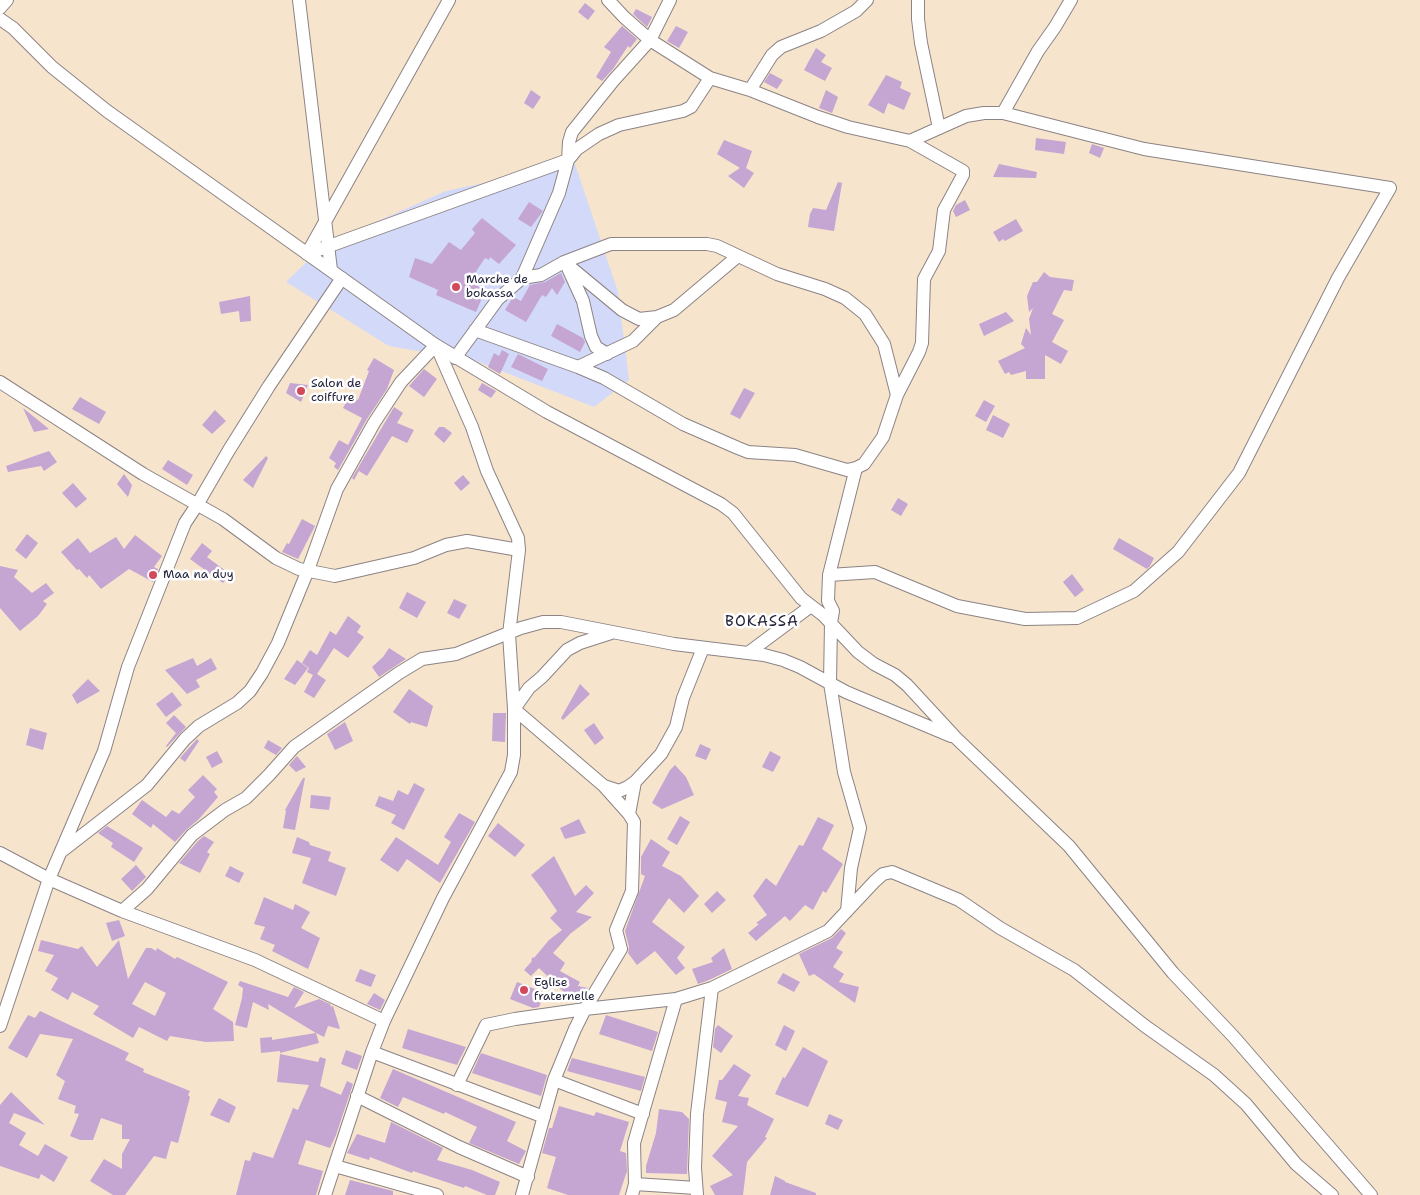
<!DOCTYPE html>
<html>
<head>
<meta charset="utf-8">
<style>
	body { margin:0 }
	canvas { display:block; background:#f6e4cd }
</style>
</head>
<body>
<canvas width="1420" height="1195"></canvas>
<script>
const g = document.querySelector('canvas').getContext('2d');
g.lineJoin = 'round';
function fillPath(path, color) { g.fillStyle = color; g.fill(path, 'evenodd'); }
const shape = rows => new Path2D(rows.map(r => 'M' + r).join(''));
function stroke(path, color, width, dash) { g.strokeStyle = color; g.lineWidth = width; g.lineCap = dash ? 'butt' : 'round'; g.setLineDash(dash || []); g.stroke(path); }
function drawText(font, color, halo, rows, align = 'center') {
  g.font = font + ' "Shantell Sans",sans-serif'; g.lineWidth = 5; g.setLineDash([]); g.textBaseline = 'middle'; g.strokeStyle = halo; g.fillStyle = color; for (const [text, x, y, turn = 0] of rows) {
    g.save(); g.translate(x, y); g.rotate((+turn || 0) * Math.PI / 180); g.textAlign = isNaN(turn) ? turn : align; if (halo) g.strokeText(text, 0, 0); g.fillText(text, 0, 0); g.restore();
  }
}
const built = shape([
	[575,164,618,292,629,380,594,407,476,361,389,346,286,282,324,245,446,191]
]);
const building = shape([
	[585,3,595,11,588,20,578,12],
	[636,9,652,17,647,27,633,14],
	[622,26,637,39,630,48,628,46,613,69,602,81,596,77,611,52,604,47],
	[676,26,688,32,679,48,667,41],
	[816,48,826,55,821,62,832,68,825,81,804,70],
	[770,73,783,80,777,89,764,82],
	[886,75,902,82,900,88,911,93,904,110,888,103,884,114,868,105],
	[531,90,541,97,533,109,524,103],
	[826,90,838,97,832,113,819,108],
	[1036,138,1066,142,1064,154,1035,150],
	[724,140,752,151,746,168,754,173,744,188,728,176,740,168,717,154],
	[1092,144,1104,148,1100,158,1089,153],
	[999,164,1037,172,1036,178,993,177],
	[838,182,842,183,834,231,808,227,810,214,813,208,826,210],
	[965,200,970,210,956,217,953,211,956,205],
	[529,202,543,211,531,227,518,219],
	[482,218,516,245,499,264,490,257,489,260,485,258,477,270,472,282,485,291,476,312,436,295,438,290,409,277,415,258,432,264,449,242,461,250,475,233,472,229],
	[1016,219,1023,231,1005,241,1003,239,999,242,993,232],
	[1044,272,1050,277,1074,280,1072,291,1064,290,1052,314,1064,320,1052,342,1068,351,1061,364,1045,355,1045,379,1026,379,1026,371,1011,375,1009,372,1005,374,998,361,1025,348,1021,344,1026,328,1031,335,1029,319,1033,308,1029,312,1027,296,1033,282,1037,282],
	[561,273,565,282,557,295,552,288,546,297,542,295,526,322,505,310,513,297,521,301,530,285,545,282],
	[250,296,251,321,240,322,239,311,221,314,219,302],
	[1006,312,1014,321,984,336,979,324],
	[557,324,583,338,585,342,580,352,551,336],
	[502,350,509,354,500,374,488,367,494,353,499,356],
	[518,354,548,369,542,381,511,367],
	[374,358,394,370,387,389,367,419,338,470,334,467,336,463,329,458,339,440,348,445,362,418,343,408,350,395,358,400,369,371,367,370],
	[424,369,437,379,424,397,409,386],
	[290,383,308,385,301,402,286,393],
	[482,383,496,391,491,398,478,390],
	[744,388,755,393,740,419,730,414],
	[80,397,106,412,99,424,72,409],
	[984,400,995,406,986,422,975,416],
	[394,407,403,413,397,423,414,430,407,443,392,436,367,476,359,471,354,480,352,478],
	[23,408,49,429,34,432],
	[215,410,226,421,212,434,202,425],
	[993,415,1010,424,1003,438,986,430],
	[439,427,444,427,452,433,444,443,434,434],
	[49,451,57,462,44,471,41,466,8,472,6,466],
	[266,456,268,458,253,488,243,480],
	[168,460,193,475,187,485,162,469],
	[124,474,132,485,128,497,117,484],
	[463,475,470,483,461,491,454,483],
	[73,483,87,499,76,508,62,493],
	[898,498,908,504,901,516,891,510],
	[302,519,315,526,298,559,282,552,287,543,289,544],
	[27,534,38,543,26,559,15,550],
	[135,535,162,556,154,567,158,569,153,582,129,569,101,589,89,575,87,578,79,569,77,570,61,552,78,538,90,553,116,537,124,549],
	[1119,538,1154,558,1150,566,1147,569,1113,549],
	[202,543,212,551,207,557,230,574,223,583,190,559],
	[0,566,18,570,14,577,32,593,46,583,54,593,43,601,47,604,38,616,20,631,0,608],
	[1072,574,1084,590,1075,597,1063,582],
	[407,592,426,602,417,618,399,608],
	[454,599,467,605,459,619,447,613],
	[348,616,361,626,357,632,364,637,348,658,334,648,317,674,326,680,314,698,304,692,313,675,307,672,309,668,302,663,310,650,317,655,330,631,336,635],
	[389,648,406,659,379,677,372,667,383,657],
	[193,658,197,666,211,658,217,669,196,680,200,687,187,694,165,670],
	[297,660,308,668,295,685,284,679],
	[88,679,100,691,77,704,72,695],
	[580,684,590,694,563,720,561,718],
	[409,689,433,706,427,727,411,722,410,724,393,712],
	[172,692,182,705,166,717,156,704],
	[493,713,506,713,505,742,492,741],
	[174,715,186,727,167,747,166,746,176,733,166,723],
	[345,722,353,741,335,750,327,734],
	[594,723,604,738,595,745,584,730],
	[30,728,47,733,43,750,26,745],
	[197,739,199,741,185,762,180,758],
	[268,740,282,748,276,755,264,748],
	[700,744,711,749,706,760,695,756],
	[217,751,223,762,212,768,206,757],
	[770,751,781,757,773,772,762,767],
	[297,756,306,767,296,772,289,765],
	[675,765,686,777,694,795,662,809,652,803,670,770],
	[203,775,217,789,214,792,218,797,199,819,186,830,175,842,153,824,151,828,132,814,142,800,166,817,172,810,179,814,195,797,188,790],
	[303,778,305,778,295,830,283,828,286,811,285,810],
	[414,783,425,789,404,830,391,823,396,815,375,806,379,796,393,801,398,790,408,795],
	[311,795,331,797,329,810,310,808],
	[459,813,475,822,440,883,407,859,398,872,380,860,396,837,438,865,451,842,444,837],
	[680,816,690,822,677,845,667,839],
	[818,817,834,825,822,849,843,864,826,893,823,891,813,910,805,905,790,921,785,916,756,941,748,933,759,924,756,923,767,915,753,896,766,878,776,886,799,845,803,846],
	[579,819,586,833,565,839,560,828],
	[498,823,525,845,515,857,488,836],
	[107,826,143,848,134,862,111,847,113,843,98,833],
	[204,836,214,842,207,852,210,854,200,873,179,863,198,841],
	[297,837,309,842,310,845,331,852,328,861,346,868,336,896,302,883,311,858,292,853],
	[651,839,670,852,662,866,681,876,699,896,684,913,669,898,652,922,685,947,677,958,685,968,676,975,655,951,637,965,628,953,629,947,625,931,645,876,641,874,641,857],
	[554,856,575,896,586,885,594,893,576,912,592,917,570,934,553,953,565,963,560,971,580,982,578,986,588,988,579,1001,571,999,539,968,531,976,524,970,532,961,531,960,533,957,534,958,549,940,562,930,550,918,557,911,542,889,531,875],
	[136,865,146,877,132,891,121,879],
	[230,866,244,873,239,883,225,876],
	[717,891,726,900,712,913,704,904],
	[264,897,293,910,295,904,310,912,301,928,320,938,308,969,272,951,275,945,260,939,265,927,254,924],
	[119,920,125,936,112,941,106,923],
	[841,929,846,933,836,948,843,952,833,967,844,974,839,982,859,987,855,1003,814,974,809,976,799,954,832,938],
	[41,940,78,949,82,946,97,967,119,940,128,979,146,948,151,948,156,951,157,948,175,959,177,957,228,982,213,1009,233,1022,234,1041,206,1042,170,1036,167,1041,139,1027,133,1038,93,1014,99,1006,72,992,68,1000,51,990,58,978,45,971,54,955,38,951],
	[145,982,166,993,155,1016,132,1004],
	[724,948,732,969,709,980,698,984,692,969,713,962,711,958],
	[360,969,376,975,371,987,355,981],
	[783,973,800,982,794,992,777,983],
	[240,981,288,997,294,987,304,992,294,1008,319,999,330,1004,331,1007,333,1006,340,1029,328,1026,324,1037,316,1033,319,1043,280,1053,280,1051,261,1053,260,1038,272,1037,272,1040,316,1033,268,1004,269,1010,253,1002,247,1028,235,1025,242,998,243,988,238,985],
	[517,982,545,993,539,1007,533,1008,510,999],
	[374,993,385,1000,380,1010,367,1004],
	[40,1011,129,1053,125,1060,144,1069,143,1072,190,1091,188,1095,190,1097,178,1143,171,1141,166,1159,154,1156,125,1195,113,1195,90,1181,104,1159,122,1169,122,1154,130,1139,122,1139,122,1125,101,1118,93,1140,80,1140,70,1136,79,1114,74,1113,76,1106,58,1099,65,1081,56,1075,73,1039,40,1034,27,1058,8,1048,28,1015,35,1018],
	[606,1015,658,1032,652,1051,599,1034],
	[718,1025,733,1036,721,1053,713,1047,715,1029],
	[784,1025,795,1031,786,1051,775,1045],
	[408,1029,466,1047,457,1065,402,1048],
	[803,1047,828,1061,808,1107,775,1094,783,1077,785,1078],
	[346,1050,362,1056,357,1070,341,1064],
	[481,1053,547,1075,541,1096,472,1073],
	[280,1054,318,1062,320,1057,326,1059,320,1086,341,1095,347,1081,353,1084,336,1135,330,1148,306,1140,298,1164,323,1171,316,1195,236,1195,245,1160,250,1161,253,1152,273,1158,293,1108,298,1110,309,1085,277,1082],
	[572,1058,645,1077,641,1091,567,1071],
	[734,1064,751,1075,738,1096,749,1098,747,1105,774,1119,765,1137,767,1138,747,1162,743,1195,715,1195,710,1186,733,1175,712,1156,738,1126,722,1122,727,1102,715,1099,719,1080,722,1080],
	[393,1069,516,1122,507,1141,526,1151,519,1164,469,1143,477,1127,445,1112,444,1114,403,1097,398,1107,380,1098],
	[11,1092,45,1125,14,1113,9,1123,26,1133,19,1145,38,1156,45,1144,68,1157,54,1182,41,1174,39,1179,0,1166,0,1105],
	[219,1098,236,1107,229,1123,210,1115],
	[559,1106,594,1116,596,1112,629,1122,620,1151,626,1153,627,1171,619,1195,568,1195,547,1188,556,1157,542,1153,549,1128,552,1128],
	[659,1109,682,1112,689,1119,687,1174,646,1173,646,1166,656,1133],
	[829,1114,843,1120,838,1130,825,1124],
	[391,1122,443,1148,437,1160,472,1170,500,1182,495,1195,487,1195,465,1186,464,1188,413,1171,412,1173,370,1157,369,1160,347,1153,357,1134,385,1143],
	[775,1176,785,1181,785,1182,816,1193,816,1195,770,1195],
	[350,1180,393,1191,393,1195,345,1195]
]);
const minor = shape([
	[299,0,331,270],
	[918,0,918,19,921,43,939,128],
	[0,8,7,0],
	[0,19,13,28,52,67,107,111,434,344,547,412,721,504,733,513,801,598,823,615,858,652,874,664,895,675,907,685,956,738,1069,846,1173,973,1233,1036,1371,1195],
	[750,90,772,55,781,47,821,31,856,11,867,0],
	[1003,113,1038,51,1055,27,1071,0],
	[307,254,568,160,577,149,599,134,619,125,683,111,691,107,710,78],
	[307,254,449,0],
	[564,262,622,310,639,319,657,317,674,310,738,256],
	[568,268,583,301,591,336,596,347,607,354],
	[522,278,559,193,568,160,569,142,572,132,613,81,650,40,670,0],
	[475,330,578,367,604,378,683,424,738,448,748,452,795,455,847,470,856,468,864,464,883,437,897,395,919,352,922,343,924,279,939,251,944,210,963,175,963,171,910,141,848,127,818,117,750,90,710,78,650,40,624,17,608,0],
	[455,358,498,299,522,278,541,275,564,262,611,244,707,244,717,246,777,274,825,289,845,298,865,314,884,344,897,395],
	[578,367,633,341,657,317],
	[0,382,143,474,223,519,276,558,299,569,335,576,414,558,446,545,467,541,519,550],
	[829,575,875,572,957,606,1025,619,1077,618,1134,591,1178,552,1239,473,1338,278,1390,188,1144,149,1003,113,984,113,966,116,910,141],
	[748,653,811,606],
	[604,786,619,791,628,787,635,782,661,754,676,727,683,698,703,648],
	[629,814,635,782],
	[62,851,147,785,185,739,199,726,237,703,250,691,262,673,278,643,308,570,337,489,374,423,401,382,436,345,472,427,487,471,518,538,519,550,509,634,514,709,514,755,511,772,443,898,384,1021,372,1052,325,1195],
	[0,853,49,879,122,911,255,960,384,1021],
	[122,911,147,889,192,835,225,810,246,798,269,775,294,747,399,673,422,659,456,654,521,628,543,622,561,622,674,644,764,655,783,660,800,667,846,692,951,736],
	[847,911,851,868,860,828,844,772,830,683,831,623,833,611,828,601,829,575,856,468],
	[0,1026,49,879,104,751,128,667,185,523,197,505,229,450,269,386,342,278],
	[372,1052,544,1117],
	[554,1080,643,1114],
	[457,1085,486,1025,515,1019,585,1009,621,949,616,930,632,891,634,822,629,814,604,786,514,709,529,688,542,677,567,650,580,643,611,633],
	[357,1096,459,1147,528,1177],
	[335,1166,437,1195],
	[635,1184,696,1188],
	[522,1195,554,1080,575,1029,585,1009,676,999,712,988,828,931,875,881,883,874,892,872,959,900,1000,928,1074,970,1145,1026,1214,1075,1246,1104,1296,1164,1332,1195],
	[632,1195,635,1184,634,1143,676,999],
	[697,1195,695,1168,697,1114,712,988]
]);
const markers = [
	[456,287,5,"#d1495b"],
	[301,391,5,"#d1495b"],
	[153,575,5,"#d1495b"],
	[524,990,5,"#d1495b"]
];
const poiNames = [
	["Marche de",466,280],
	["bokassa",466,294],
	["Salon de",311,384],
	["coiffure",311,398],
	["Maa na duy",163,575],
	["Eglise",534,983],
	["fraternelle",534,997]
];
const quarterNames = [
	["BOKASSA",762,622]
];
fillPath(built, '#d3d9f9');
fillPath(building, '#c5a5d2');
stroke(minor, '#8c8384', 14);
stroke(minor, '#fff', 12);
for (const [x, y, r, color] of markers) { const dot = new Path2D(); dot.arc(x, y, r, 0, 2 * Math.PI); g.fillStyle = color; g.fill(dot); stroke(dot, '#fff', 2); }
drawText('12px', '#22223b', '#fff', poiNames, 'left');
g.letterSpacing = '1px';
drawText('15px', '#22223b', '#fff', quarterNames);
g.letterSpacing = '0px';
</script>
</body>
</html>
